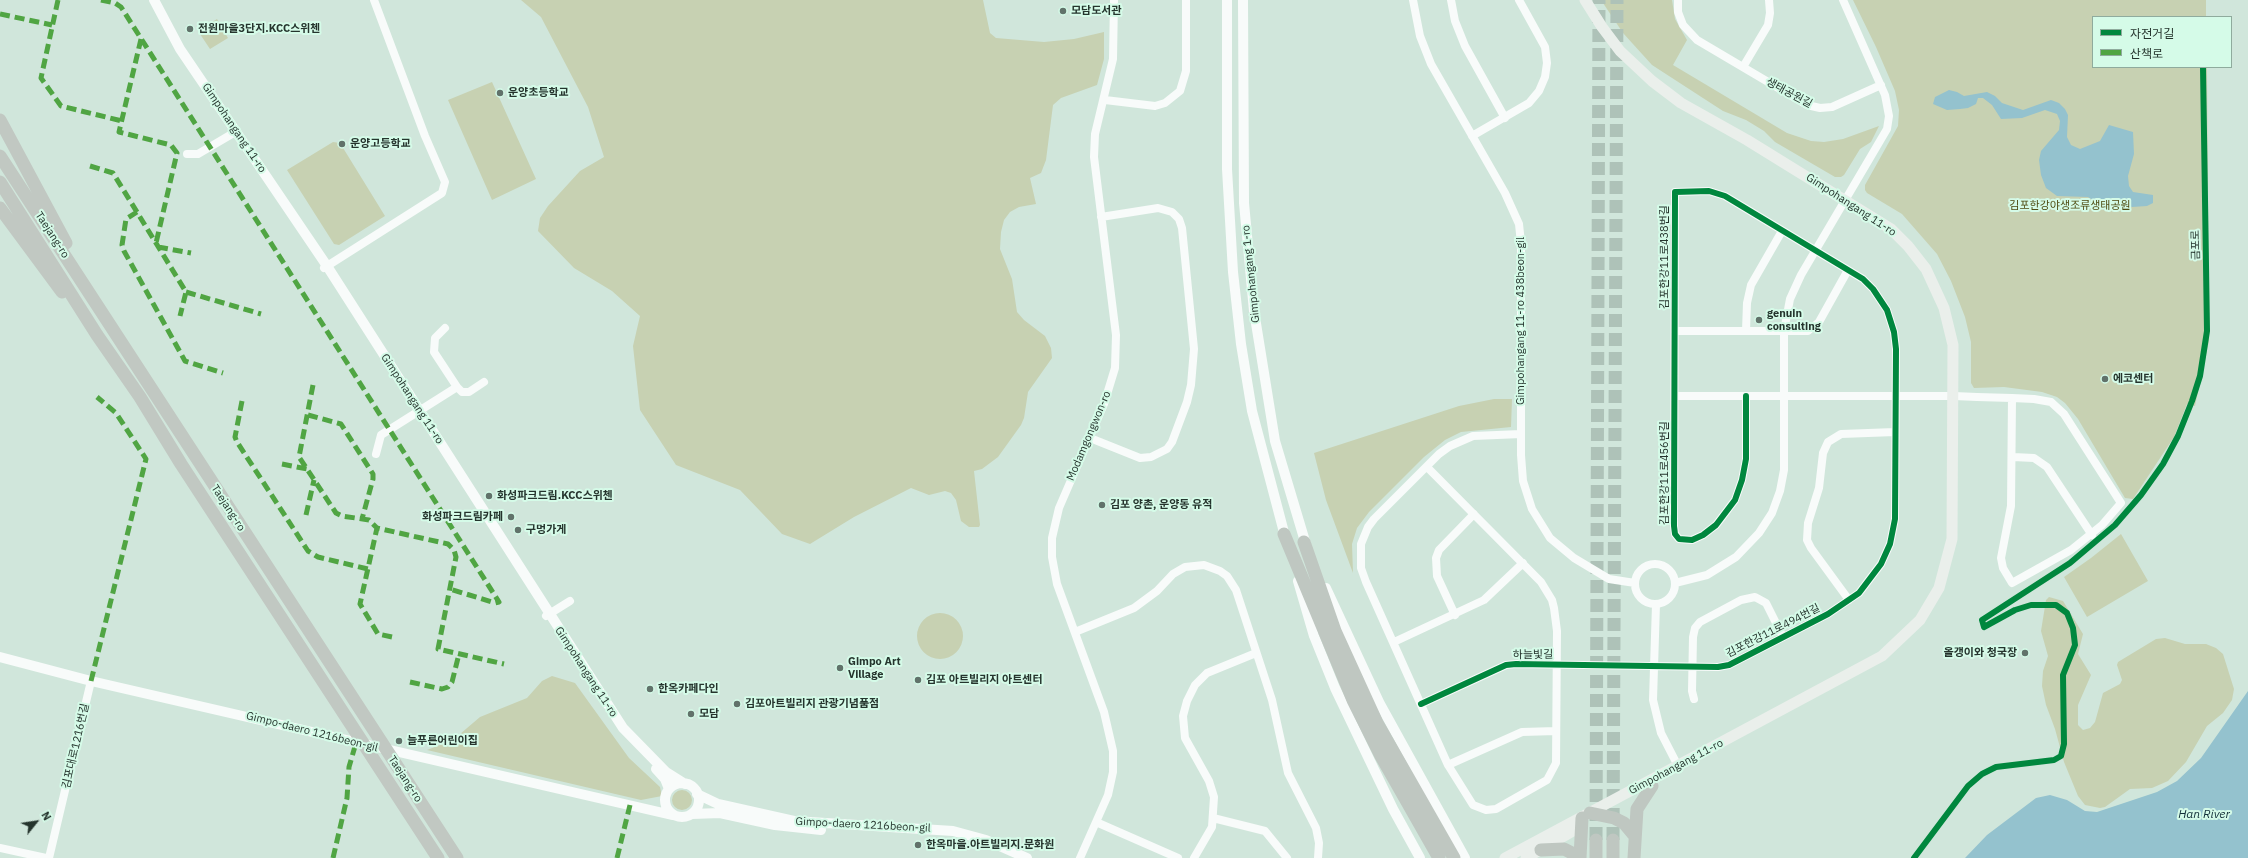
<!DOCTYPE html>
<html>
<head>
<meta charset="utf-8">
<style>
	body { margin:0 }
	#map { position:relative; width:2248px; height:858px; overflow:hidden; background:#d0e6db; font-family:"IBM Plex Sans","Noto Sans KR",sans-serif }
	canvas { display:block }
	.legend { position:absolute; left:2092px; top:16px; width:140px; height:52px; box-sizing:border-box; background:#d5fbe8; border:1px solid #8fab9d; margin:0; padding:5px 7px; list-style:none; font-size:12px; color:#25342d }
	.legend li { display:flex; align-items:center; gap:8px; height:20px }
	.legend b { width:20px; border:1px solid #8fab9d }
	.north { position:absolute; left:16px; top:802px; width:40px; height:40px; -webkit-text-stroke:3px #d5fbe8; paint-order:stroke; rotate:60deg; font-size:11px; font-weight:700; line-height:16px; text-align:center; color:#25342d }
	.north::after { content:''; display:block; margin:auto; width:14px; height:18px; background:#25342d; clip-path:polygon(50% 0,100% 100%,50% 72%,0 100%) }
</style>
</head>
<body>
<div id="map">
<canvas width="2248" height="858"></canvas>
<ul class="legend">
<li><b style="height:5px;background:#00873e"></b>자전거길</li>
<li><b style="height:5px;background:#50a543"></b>산책로</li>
</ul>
<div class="north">N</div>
</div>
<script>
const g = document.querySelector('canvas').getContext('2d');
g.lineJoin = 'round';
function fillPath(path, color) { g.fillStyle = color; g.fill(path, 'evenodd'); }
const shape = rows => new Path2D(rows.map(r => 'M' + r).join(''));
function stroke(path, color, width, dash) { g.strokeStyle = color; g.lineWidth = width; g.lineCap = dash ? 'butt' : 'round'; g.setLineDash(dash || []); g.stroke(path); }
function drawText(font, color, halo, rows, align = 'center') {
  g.font = font + ' "IBM Plex Sans","Noto Sans KR",sans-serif'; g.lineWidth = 4; g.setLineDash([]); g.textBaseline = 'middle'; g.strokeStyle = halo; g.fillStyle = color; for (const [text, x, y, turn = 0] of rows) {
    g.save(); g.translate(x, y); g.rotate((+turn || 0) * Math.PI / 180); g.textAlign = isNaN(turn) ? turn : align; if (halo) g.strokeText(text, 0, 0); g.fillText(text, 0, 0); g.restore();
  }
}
const green = shape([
	[521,0,983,0,990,33,996,38,1044,42,1074,39,1104,32,1104,59,1097,85,1061,98,1053,105,1046,160,1041,173,1030,178,1036,204,1019,207,1010,212,1004,220,1001,232,1000,249,1012,279,1017,312,1024,320,1045,336,1051,348,1052,358,1028,392,1024,418,1021,425,998,457,982,469,974,471,980,525,979,527,969,527,961,521,956,500,951,493,945,491,929,495,911,488,854,517,810,544,782,534,740,490,676,465,640,410,633,346,640,316,612,291,574,268,538,231,540,218,548,206,580,171,604,157,588,107,541,17],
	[1601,0,1672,0,1675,19,1687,40,1673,65,1787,133,1811,141,1824,142,1843,139,1879,126,1871,142,1860,149,1844,175,1841,177,1835,177,1775,142,1764,131,1746,120,1723,111,1652,65,1623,33],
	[1853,0,2206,0,2206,17,2093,17,2093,67,2207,67,2209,341,2195,406,2187,404,2174,437,2133,499,2125,498,2078,419,2065,403,2057,397,2042,392,2004,387,1974,388,1971,383,1971,342,1965,317,1951,281,1937,254,1902,214,1867,193,1865,190,1865,185,1898,126,1899,110,1895,91,1876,47],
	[217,19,228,38,210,49,198,31],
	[492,82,536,179,492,200,448,100],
	[333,142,340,143,385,216,339,245,334,244,287,170],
	[1494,399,1512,399,1511,427,1461,432,1445,440,1424,457,1369,512,1357,528,1352,544,1353,573,1326,500,1314,453,1459,406],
	[2121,534,2148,581,2087,617,2064,577,2091,558],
	[2049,597,2063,601,2083,634,2078,654,2091,675,2078,705,2078,725,2083,730,2090,728,2095,722,2103,693,2120,684,2122,680,2117,665,2118,662,2156,639,2165,638,2185,644,2206,644,2216,648,2223,654,2234,689,2232,700,2223,713,2207,726,2186,762,2168,781,2152,788,2130,789,2105,807,2100,808,2085,805,2078,796,2064,762,2055,729,2046,705,2042,686,2043,671,2048,656,2041,631,2046,600],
	'917 636a23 23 0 1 1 46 0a23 23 0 1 1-46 0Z',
	[552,676,575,683,629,758,660,787,662,796,641,800,427,750,453,740,480,717,527,698,542,681],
	'672 800a10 10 0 1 1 20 0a10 10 0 1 1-20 0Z'
]);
const water = shape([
	[1949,90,1957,92,1964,96,1987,92,1995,96,2002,103,2023,110,2051,100,2059,103,2065,109,2068,115,2067,137,2071,145,2080,149,2100,141,2109,125,2133,132,2134,154,2128,176,2129,186,2133,192,2153,195,2153,203,2147,206,2132,207,2119,201,2112,203,2106,210,2097,207,2094,201,2088,197,2057,196,2046,188,2041,175,2039,160,2041,151,2059,130,2060,121,2057,114,2045,110,2022,118,2001,119,1992,105,1983,98,1978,98,1976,104,1968,108,1960,109,1947,110,1933,104,1935,97],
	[2248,691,2248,858,1965,858,1987,835,2036,798,2050,795,2067,800,2085,811,2097,812,2157,792,2177,781,2201,758]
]);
const trunkTunnel = shape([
	[1596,840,1599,0],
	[1613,840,1617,0]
]);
const minor = shape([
	[1413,0,1420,36,1431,64,1505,193,1519,224,1521,243,1521,455,1523,481,1532,509,1550,538,1574,558,1609,579,1635,583],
	[1451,0,1455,21,1465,46,1505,118],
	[1678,0,1678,12,1683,25,1697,40,1807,105,1820,108,1832,107,1881,85],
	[1743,67,1768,25,1770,13,1769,0],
	[1105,100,1155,106,1165,103,1180,91,1186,71,1186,0],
	[1472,136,1529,103,1539,91,1545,77,1547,63,1545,47,1519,0],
	[187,154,198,154,237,131],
	[324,268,442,193,445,182,425,136,374,0],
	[445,328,435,338,434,352,457,387,462,392,469,392,484,382],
	[1675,331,1808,331,1819,322,1848,270],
	[1746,331,1747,303,1751,285,1782,231],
	[1675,396,1954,396,1977,397,2012,398,2034,399,2051,402,2064,414,2121,503,2102,525,2071,550,2012,583,2003,568,2001,558,2011,506,2012,398],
	[1090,438,1140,458,1151,457,1167,449,1172,442,1187,402,1191,385,1194,349,1182,228,1179,219,1172,212,1158,208,1101,217],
	[376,454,381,435,457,387],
	[2013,457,2034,458,2047,467,2092,535],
	[1427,467,1541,582,1552,600,1554,608,1557,631,1556,763,1547,780,1496,809,1486,810,1473,805,1448,765,1366,582,1361,568,1361,544,1368,527,1374,519,1439,454,1450,446,1473,436,1521,434],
	'1635 584a20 20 0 1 1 40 0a20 20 0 1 1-40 0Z',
	[1675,583,1707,575,1736,557,1759,533,1772,513,1780,491,1784,470,1784,331,1790,299,1801,275,1887,129,1889,116,1885,95,1843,0],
	[1849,600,1811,548,1807,540,1808,523,1819,488,1823,453,1828,442,1841,434,1895,432],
	[1656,604,1653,700,1661,733,1678,766],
	[1455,615,1437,576,1436,558,1439,550,1474,514],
	[546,616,570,601],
	[1075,632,1134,608,1157,591,1173,574,1185,567,1204,565,1220,571,1227,576,1236,590,1272,700,1288,773,1316,828,1319,843,1318,858],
	[1394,642,1484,600,1523,563],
	[1694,699,1692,691,1693,637,1695,628,1700,622,1741,600,1755,597,1766,603,1783,637],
	[1421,704,1506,665,1516,664,1718,667,1729,665,1828,614,1859,593,1881,564,1890,544,1895,519,1896,349,1894,332,1887,310,1873,289,1863,279,1725,196,1709,191,1675,192,1674,526,1675,534,1679,539,1692,540,1703,535,1716,525,1735,500,1742,480,1746,459,1746,396],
	[1448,765,1522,732,1556,731],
	[1213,818,1265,831,1287,858],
	[1096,822,1178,858],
	[0,848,46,858],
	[49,858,91,681],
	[1080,858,1108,795,1113,772,1113,751,1104,712,1057,584,1052,557,1052,538,1059,508,1104,404,1115,368,1116,335,1094,157,1095,134,1113,59,1114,0],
	[1194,858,1212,827,1214,797,1209,781,1185,738,1183,716,1187,701,1195,685,1207,673,1256,653]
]);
const tertiary = shape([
	[154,0,180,49,327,266,623,728,666,772,685,784],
	[1227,0,1227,169,1233,272,1241,344,1252,411,1286,540],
	[1243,0,1244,203,1254,311,1275,441,1307,548],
	[1298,581,1314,636,1335,688,1393,809,1420,858],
	[1326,588,1380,704,1465,858],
	[0,657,91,681,672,815],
	[656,769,665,779,669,789],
	'665 800a17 17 0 1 1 34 0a17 17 0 1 1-34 0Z',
	[697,794,718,804,794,821,953,831,986,840,1027,858],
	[692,814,720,813,775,825,821,830]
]);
const secondary = shape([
	[1505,858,1882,656,1920,620,1939,588,1952,539,1953,345,1944,308,1926,269,1908,246,1891,229,1747,140,1681,103,1652,81,1620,51,1602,27,1585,0],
	[1526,858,1578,828]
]);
const primary = shape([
	[0,120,66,243],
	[0,156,457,858],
	[0,182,97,335,140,397,181,464,438,858],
	[0,208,62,292]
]);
const trunk = shape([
	[1284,534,1353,700,1381,756,1439,858],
	[1304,542,1335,631,1361,688,1377,723,1454,858],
	[1590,813,1614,818,1624,823,1634,835],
	[1596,840,1596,858],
	[1613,840,1613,858],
	[1541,850,1564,849,1574,854,1577,858],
	[1580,858,1582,818],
	[1634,858,1637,809,1652,786]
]);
const quiet = shape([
	[58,0,41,78,61,106,122,121],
	[101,0,115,3,121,7,499,602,495,603,450,589],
	[0,14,52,25],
	[141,39,119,132,171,145,177,153,156,243],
	[90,166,113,173,186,292,180,316],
	[137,212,126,219,122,245,124,251,185,361,223,373],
	[158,247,191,253],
	[186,292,261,314],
	[313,385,299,457,336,513,342,516,369,520,377,528],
	[242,401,235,437,237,442,308,551,318,557,368,569],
	[308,415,341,424,373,474,373,479,362,519],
	[282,464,307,469],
	[306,515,314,480],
	[392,637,378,634,360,604,377,528,448,544,454,550,456,557,438,649,504,664],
	[91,681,146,459,116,413,97,397],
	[410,682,442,689,448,687,452,682,459,654],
	[333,858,347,798,349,767,356,743],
	[617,858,630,805]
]);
const cycleway = shape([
	[1421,704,1506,665,1516,664,1718,667,1729,665,1828,614,1859,593,1881,564,1890,544,1895,519,1896,349,1894,332,1887,310,1873,289,1863,279,1725,196,1709,191,1675,192,1674,526,1675,534,1679,539,1692,540,1703,535,1716,525,1735,500,1742,480,1746,459,1746,396],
	[1914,858,1968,786,1982,774,1996,767,2054,760,2061,756,2064,744,2063,675,2075,645,2073,628,2067,613,2056,605,2031,605,2015,610,1984,627,1982,620,2070,563,2115,525,2141,495,2163,464,2178,436,2192,401,2200,376,2207,331,2203,67]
]);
const markers = [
	[1063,11,4,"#61726a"],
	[190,29,4,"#61726a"],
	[500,93,4,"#61726a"],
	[342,144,4,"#61726a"],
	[1759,320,4,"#61726a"],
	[2105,379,4,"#61726a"],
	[489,496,4,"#61726a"],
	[1102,505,4,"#61726a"],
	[511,517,4,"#61726a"],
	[518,530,4,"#61726a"],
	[2025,653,4,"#61726a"],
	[840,668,4,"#61726a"],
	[918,680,4,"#61726a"],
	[650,689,4,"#61726a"],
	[737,704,4,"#61726a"],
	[691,714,4,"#61726a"],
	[399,741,4,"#61726a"],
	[918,845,4,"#61726a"]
];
const poiNames = [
	["모담도서관",1071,11],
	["전원마을3단지.KCC스위첸",198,29],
	["운양초등학교",508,93],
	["운양고등학교",350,144],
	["genuin",1767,314],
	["consulting",1767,327],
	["에코센터",2113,379],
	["화성파크드림.KCC스위첸",497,496],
	["김포 양촌, 운양동 유적",1110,505],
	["화성파크드림카페",503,517,"right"],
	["구멍가게",526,530],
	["올갱이와 청국장",2017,653,"right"],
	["Gimpo Art",848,662],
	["Village",848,675],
	["김포 아트빌리지 아트센터",926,680],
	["한옥카페다인",658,689],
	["김포아트빌리지 관광기념품점",745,704],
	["모담",699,714],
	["늘푸른어린이집",407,741],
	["한옥마을.아트빌리지.문화원",926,845]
];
const streetNames = [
	["생태공원길",1789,93,28],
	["Gimpohangang 11-ro",234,128,56],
	["Gimpohangang 11-ro",1851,205,33],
	["Taejang-ro",52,235,57],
	["금포로",2196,245,-91],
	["김포한강11로438번길",1665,257,-90],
	["Gimpohangang 1-ro",1251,274,-96],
	["Gimpohangang 11-ro 438beon-gil",1521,321,-90],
	["Gimpohangang 11-ro",412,399,57],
	["Modamgongwon-ro",1089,436,-67],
	["김포한강11로456번길",1665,473,-90],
	["Taejang-ro",228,508,57],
	["김포한강11로494번길",1773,631,-27],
	["하늘빛길",1533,655,-1],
	["Gimpohangang 11-ro",586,672,57],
	["Gimpo-daero 1216beon-gil",312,732,14],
	["김포대로1216번길",76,746,-77],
	["Gimpohangang 11-ro",1676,767,-28],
	["Taejang-ro",405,779,57],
	["Gimpo-daero 1216beon-gil",863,825,3]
];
const parkNames = [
	["김포한강야생조류생태공원",2070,206]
];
const waterNames = [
	["Han River",2204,815]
];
fillPath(green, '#c7d1b2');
fillPath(water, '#94c2ce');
stroke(trunkTunnel, '#aec2b8', 13, [13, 6]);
stroke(minor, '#f8fbfa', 8);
stroke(tertiary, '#f8fbfa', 10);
stroke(secondary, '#eaefeb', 11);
stroke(primary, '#c1c8c2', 13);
stroke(trunk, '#bfc7c1', 13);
stroke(quiet, '#50a543', 5, [10, 5]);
stroke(cycleway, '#00873e', 6);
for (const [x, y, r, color] of markers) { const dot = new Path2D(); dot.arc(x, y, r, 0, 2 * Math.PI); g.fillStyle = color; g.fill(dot); stroke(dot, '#d5fbe8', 1.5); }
drawText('bold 11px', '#25342d', '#d5fbe8', poiNames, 'left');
drawText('11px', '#25342d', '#d5fbe8', streetNames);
drawText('11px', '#4f4c12', '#d5fbe8', parkNames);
drawText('italic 12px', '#122f38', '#d5fbe8', waterNames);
</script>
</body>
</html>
